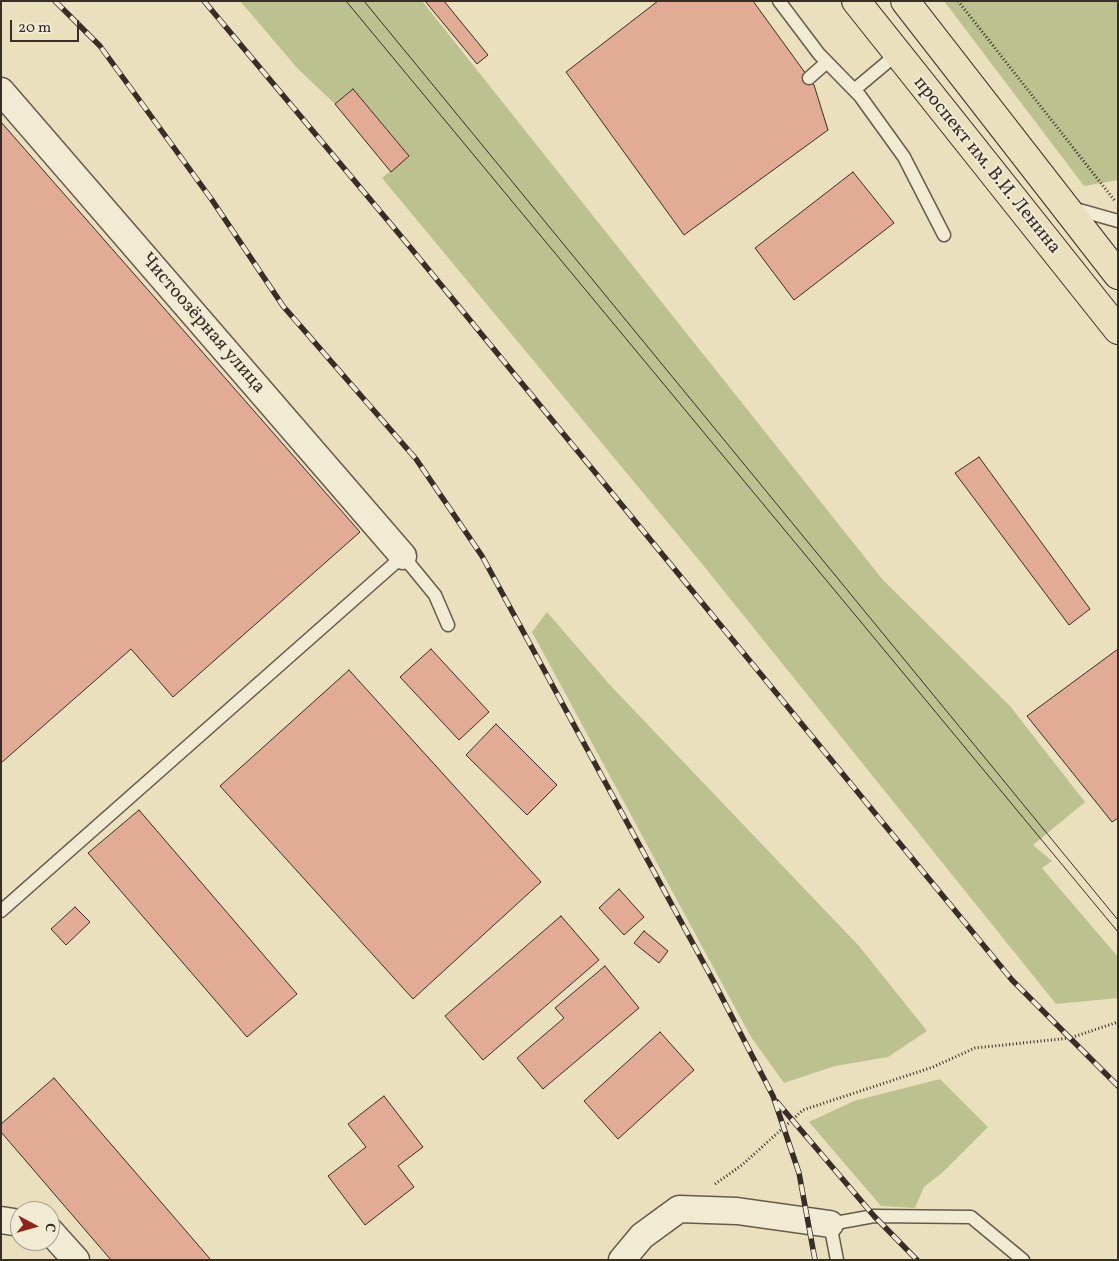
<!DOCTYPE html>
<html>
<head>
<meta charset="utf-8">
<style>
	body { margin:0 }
	#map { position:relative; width:1119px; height:1261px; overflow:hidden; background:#ebe0bd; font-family:Vollkorn,serif }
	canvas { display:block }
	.frame { position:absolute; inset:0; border:2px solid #392d28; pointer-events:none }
	.north { position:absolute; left:10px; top:1201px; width:50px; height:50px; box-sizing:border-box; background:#f2ebd4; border:1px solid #a89f8f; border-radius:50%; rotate:96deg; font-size:14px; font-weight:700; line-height:20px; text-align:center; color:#392d28 }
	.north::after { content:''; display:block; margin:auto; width:18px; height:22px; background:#8f2418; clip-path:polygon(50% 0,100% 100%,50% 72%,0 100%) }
	.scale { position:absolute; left:10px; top:20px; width:69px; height:22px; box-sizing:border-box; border:2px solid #392d28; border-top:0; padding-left:6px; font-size:15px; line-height:18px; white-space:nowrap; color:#392d28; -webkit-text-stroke:4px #f2ebd4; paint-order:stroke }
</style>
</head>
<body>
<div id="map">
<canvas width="1119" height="1261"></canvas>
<div class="frame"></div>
<div class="north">С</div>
<div class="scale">20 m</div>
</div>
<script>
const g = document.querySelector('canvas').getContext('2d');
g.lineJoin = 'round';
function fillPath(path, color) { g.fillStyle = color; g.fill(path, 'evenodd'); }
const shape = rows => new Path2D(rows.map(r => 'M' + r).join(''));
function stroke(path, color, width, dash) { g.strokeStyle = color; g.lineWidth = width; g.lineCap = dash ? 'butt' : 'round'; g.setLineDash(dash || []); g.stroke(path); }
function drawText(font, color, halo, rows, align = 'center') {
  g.font = font + ' Vollkorn,serif'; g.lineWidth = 4; g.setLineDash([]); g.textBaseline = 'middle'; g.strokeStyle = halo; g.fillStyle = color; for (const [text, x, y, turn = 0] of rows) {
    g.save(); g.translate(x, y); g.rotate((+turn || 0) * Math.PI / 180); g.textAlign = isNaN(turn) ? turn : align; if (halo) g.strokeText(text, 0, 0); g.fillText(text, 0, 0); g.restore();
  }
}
const green = shape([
	[240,1,422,1,883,580,1010,706,1085,802,1033,845,1052,861,1042,868,1118,957,1118,998,1056,1004,703,565,382,178,409,156,353,89,335,104,298,69],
	[944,1,1118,1,1118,180,1084,186],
	[547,612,610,685,859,946,927,1031,888,1057,835,1066,784,1083,751,1037,532,632],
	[940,1079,988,1127,943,1172,924,1187,915,1208,881,1206,809,1122,854,1101]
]);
const building = shape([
	[425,1,444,1,488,55,477,64,425,1],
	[658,1,753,1,814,85,828,130,684,235,566,72,658,1],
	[353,89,409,156,391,172,335,104,353,89],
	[1,122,360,532,173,697,131,649,1,763,1,122],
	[853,172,894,223,794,300,755,248,853,172],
	[979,457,1090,609,1069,625,955,473,979,457],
	[431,649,489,712,459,740,400,677,431,649],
	[1118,649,1118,818,1112,822,1027,716,1118,649],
	[349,670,541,882,413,999,220,786,349,670],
	[496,724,557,785,527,815,466,755,496,724],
	[139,810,297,994,247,1037,88,853,139,810],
	[619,889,644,917,624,935,599,908,619,889],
	[75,907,90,922,66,945,51,929,75,907],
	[561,916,599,960,483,1060,445,1016,561,916],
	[644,931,668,951,659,963,634,943,644,931],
	[605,966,639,1008,543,1089,517,1058,564,1018,555,1008,605,966],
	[660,1032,694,1070,618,1139,584,1101,660,1032],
	[54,1078,211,1260,111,1260,1,1132,1,1124,54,1078],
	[384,1096,423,1147,398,1166,414,1187,365,1225,328,1176,366,1147,348,1124,384,1096]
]);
const path = shape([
	[958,1,1115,201],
	[715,1184,742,1165,803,1110,933,1067,975,1048,1070,1038,1118,1022]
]);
const lane = shape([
	[779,1,819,54,860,96,904,157,944,235],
	[809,78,827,62],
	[854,90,897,54],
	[1072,208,1118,221],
	[1,911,403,556,435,595,448,625],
	[837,1260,830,1224,874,1216,971,1217,1023,1260]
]);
const street = shape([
	[1,91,403,556],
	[1,1220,20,1223],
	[50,1231,76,1260],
	[622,1260,642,1236,679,1209,737,1211,830,1224]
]);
const primary = shape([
	[856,1,1118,330],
	[905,1,1118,275]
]);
const tram = shape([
	[346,1,1118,932],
	[364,1,1118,920]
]);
const rail = shape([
	[55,1,100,46,212,200,283,306,416,459,482,556,715,984,773,1096,799,1173,815,1260],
	[204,1,405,241,1012,980,1118,1086],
	[777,1102,874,1216,917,1260]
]);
const streetNames = [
	["проспект им. В.И. Ленина",986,166,51],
	["Чистоозёрная улица",202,324,49]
];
fillPath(green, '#bbc18f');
fillPath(building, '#e2ab95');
stroke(building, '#392d28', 1);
stroke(lane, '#665a4d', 15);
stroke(street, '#665a4d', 29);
stroke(primary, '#392d28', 30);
stroke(path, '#392d28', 3, [1, 2.5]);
stroke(lane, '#f2ebd4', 12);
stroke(street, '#f2ebd4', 26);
stroke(primary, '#ebe0bd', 28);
stroke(tram, '#392d28', 1);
stroke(rail, '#392d28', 5.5);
stroke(rail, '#f2ebd4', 4, [11]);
drawText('19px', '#392d28', '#f2ebd4', streetNames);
</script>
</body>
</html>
